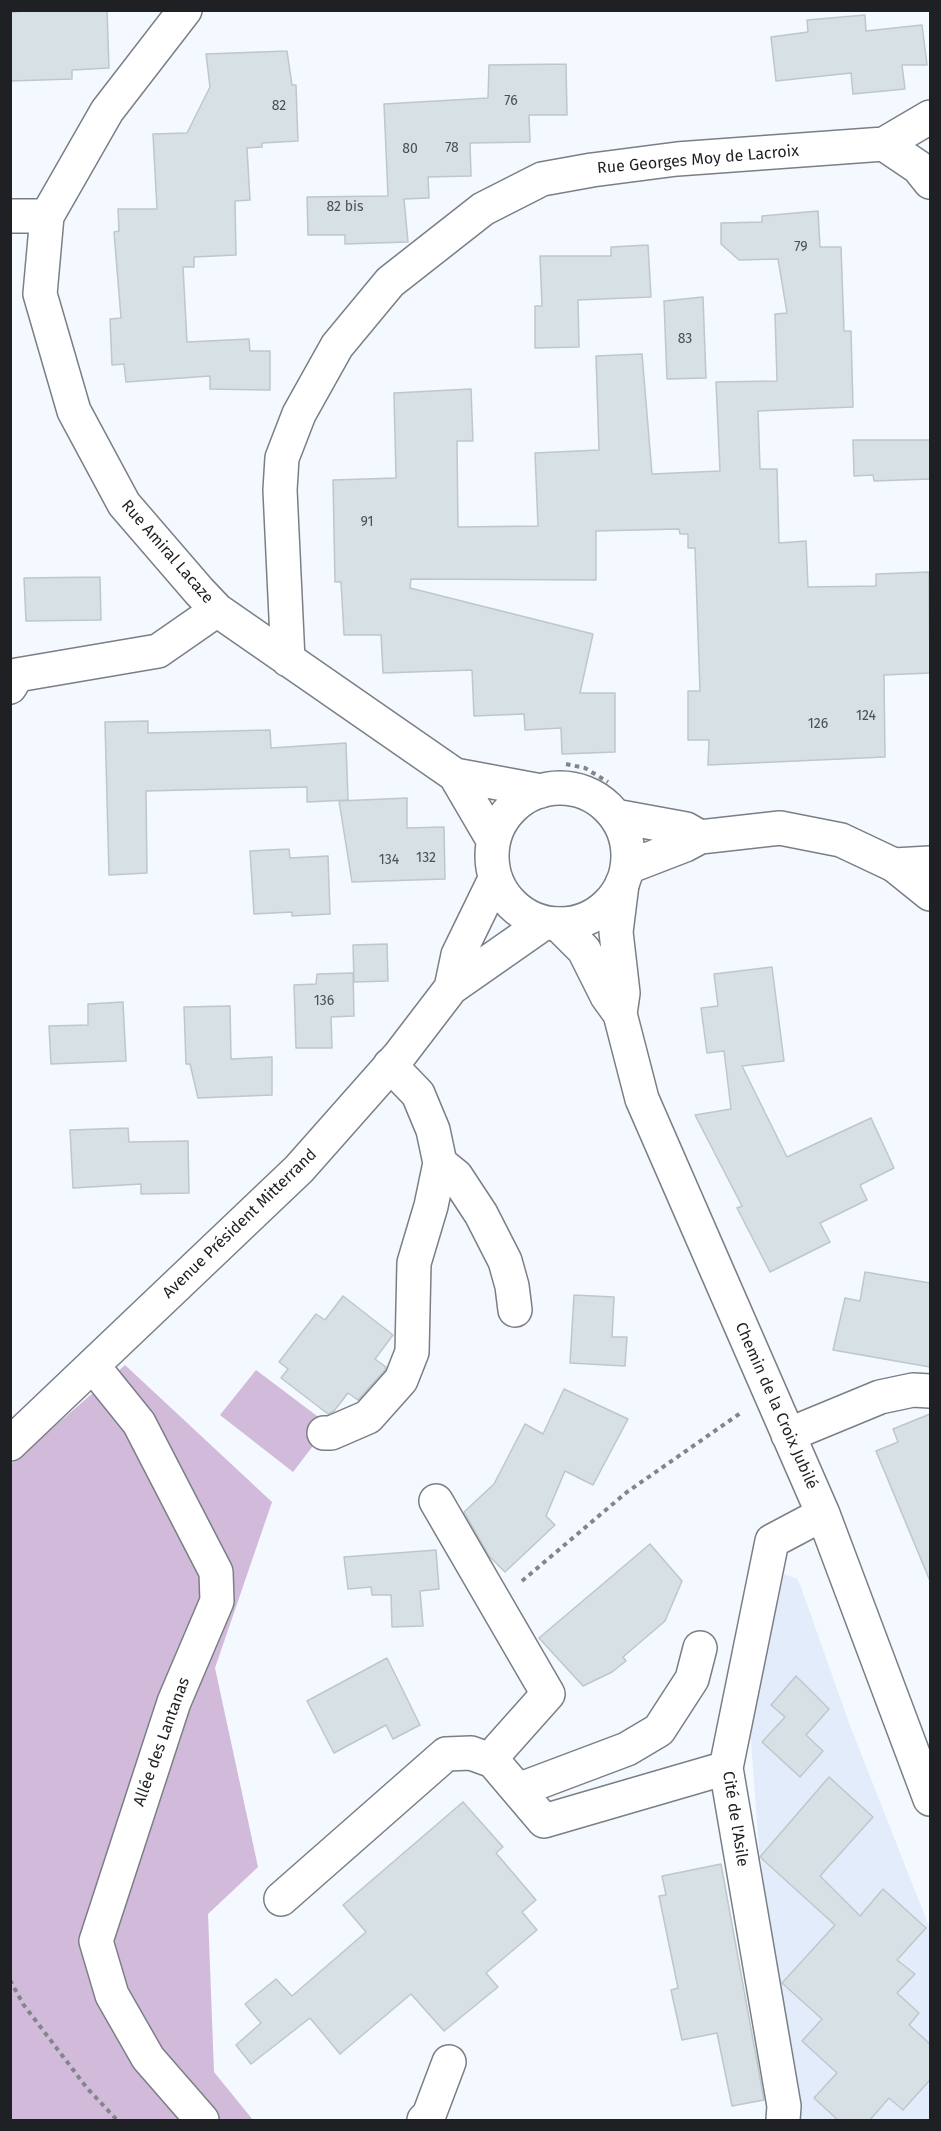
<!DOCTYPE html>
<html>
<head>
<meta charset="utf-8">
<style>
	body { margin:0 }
	#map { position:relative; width:941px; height:2131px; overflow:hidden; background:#f4f8ff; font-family:"Fira Sans",sans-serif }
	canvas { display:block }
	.frame { position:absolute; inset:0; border:12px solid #1e2023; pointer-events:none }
</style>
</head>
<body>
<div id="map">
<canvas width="941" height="2131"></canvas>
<div class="frame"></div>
</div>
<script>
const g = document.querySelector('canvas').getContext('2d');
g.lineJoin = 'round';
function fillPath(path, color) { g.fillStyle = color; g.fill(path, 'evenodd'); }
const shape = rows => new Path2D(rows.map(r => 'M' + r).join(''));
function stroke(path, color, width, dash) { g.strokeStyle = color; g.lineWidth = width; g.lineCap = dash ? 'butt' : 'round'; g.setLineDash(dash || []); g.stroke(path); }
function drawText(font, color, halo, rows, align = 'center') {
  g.font = font + ' "Fira Sans",sans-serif'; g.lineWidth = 4.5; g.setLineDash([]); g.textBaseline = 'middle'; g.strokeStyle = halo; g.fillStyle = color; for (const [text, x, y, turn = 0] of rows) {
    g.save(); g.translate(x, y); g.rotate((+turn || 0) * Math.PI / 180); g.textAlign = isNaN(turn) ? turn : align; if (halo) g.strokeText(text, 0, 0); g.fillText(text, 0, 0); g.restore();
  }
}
const built = shape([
	[784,1574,797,1579,801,1587,849,1723,930,1929,930,2120,798,2120,759,1848,750,1729]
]);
const green = shape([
	[125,1365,272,1502,215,1668,258,1867,208,1914,214,2072,253,2120,11,2120,10,1465],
	[256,1370,329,1425,293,1472,220,1415]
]);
const building = shape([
	[27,10,107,10,109,68,72,70,72,79,10,81,10,13,27,10],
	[865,15,866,31,922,25,927,65,902,65,905,89,853,94,851,73,776,81,771,37,808,32,807,20,865,15],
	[287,51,292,85,296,85,298,141,262,143,262,147,247,148,250,200,235,201,236,255,194,257,194,267,183,267,187,342,249,339,250,351,270,351,270,390,210,389,210,376,126,382,124,364,112,365,110,319,121,318,114,232,119,231,118,209,157,209,153,134,187,133,210,87,206,54,287,51],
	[566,64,567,115,529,115,530,142,470,143,471,176,428,177,429,198,404,199,408,242,345,244,345,235,308,235,307,197,388,196,384,104,488,98,489,65,566,64],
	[818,211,820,247,841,247,844,331,851,331,853,407,758,411,760,469,777,469,779,543,806,541,808,587,876,586,876,574,929,572,930,673,884,675,885,757,708,765,709,740,688,740,688,691,700,691,695,548,688,548,688,534,680,534,679,529,596,531,596,580,411,579,410,588,593,634,580,693,615,693,615,752,562,754,561,728,525,730,524,714,474,716,472,670,383,673,381,635,344,635,341,582,335,582,333,480,396,478,394,393,471,389,473,441,457,441,458,527,538,526,535,453,599,450,596,356,642,354,652,474,720,471,716,382,777,381,775,314,787,313,778,259,739,260,721,244,721,223,762,222,762,216,818,211],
	[648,245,651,297,578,300,579,347,535,348,535,306,542,306,540,256,611,256,611,247,648,245],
	[703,297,706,378,667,379,664,301,703,297],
	[853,440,930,440,930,479,874,481,873,475,854,476,853,440],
	[100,577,101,620,26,621,24,578,100,577],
	[148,721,148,733,270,730,271,748,346,743,348,800,307,802,307,787,146,791,147,873,109,875,105,722,148,721],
	[407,798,407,828,444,827,445,879,352,882,339,801,407,798],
	[289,849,290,858,328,856,330,914,292,916,292,912,254,914,250,851,289,849],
	[387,944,388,981,354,982,353,945,387,944],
	[772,967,784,1061,742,1066,787,1157,871,1118,894,1168,860,1185,867,1200,820,1223,830,1242,770,1272,737,1208,742,1206,695,1115,731,1109,724,1051,707,1053,701,1008,718,1006,714,974,772,967],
	[353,973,354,1016,331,1017,332,1048,296,1048,294,985,316,984,317,974,353,973],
	[123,1002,126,1061,51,1064,49,1026,88,1025,88,1004,123,1002],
	[230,1006,231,1059,272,1057,272,1095,198,1098,190,1064,186,1064,184,1007,230,1006],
	[128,1128,129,1142,188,1141,189,1193,141,1194,141,1184,73,1188,70,1130,128,1128],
	[865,1272,930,1283,930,1367,833,1350,845,1298,860,1301,865,1272],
	[574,1295,614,1297,612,1337,627,1337,625,1366,570,1363,574,1295],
	[343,1296,393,1335,375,1359,386,1367,385,1370,358,1400,348,1393,334,1411,328,1414,281,1378,288,1369,279,1362,316,1314,325,1320,343,1296],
	[564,1389,628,1419,593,1485,565,1471,546,1516,555,1525,505,1572,489,1556,464,1512,494,1484,525,1424,543,1434,564,1389],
	[930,1414,930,1581,876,1451,898,1442,893,1429,930,1414],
	[650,1544,682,1581,665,1621,623,1657,626,1661,612,1672,583,1686,539,1638,650,1544],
	[436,1550,439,1589,420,1591,423,1626,392,1627,391,1595,372,1595,371,1587,348,1589,344,1557,436,1550],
	[387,1658,420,1725,393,1739,386,1725,334,1753,307,1701,387,1658],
	[796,1676,829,1709,806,1735,823,1751,800,1777,762,1742,785,1717,771,1705,796,1676],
	[829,1777,873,1817,820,1876,860,1916,883,1889,926,1928,897,1960,915,1974,897,1993,919,2013,909,2025,930,2044,930,2080,903,2110,889,2098,869,2121,839,2121,814,2098,837,2073,802,2041,822,2019,782,1983,835,1925,760,1857,829,1777],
	[463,1802,503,1847,496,1853,536,1900,522,1912,537,1930,486,1973,498,1987,444,2031,411,1994,340,2054,310,2018,251,2064,236,2045,261,2023,245,2004,276,1979,292,1996,366,1932,343,1905,463,1802],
	[721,1864,764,2100,732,2106,717,2033,682,2040,671,1990,678,1988,659,1896,666,1895,662,1876,721,1864]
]);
const path = shape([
	[566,764,585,768,608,782],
	[522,1581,627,1492,742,1412],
	[10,1980,23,2004,87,2088,117,2120]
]);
const minor = shape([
	[185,10,107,111,47,216,40,294,74,411,124,504,199,591,217,610,455,775,493,840],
	[884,144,930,117],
	[10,216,47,216],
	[288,660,280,490,282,458,299,414,337,346,390,282,483,209,542,179,592,170,677,159,884,144,918,167,930,182],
	[10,687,17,675,158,651,217,610],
	[455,775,541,791],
	[894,865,930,863],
	[558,924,584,950,607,996,620,1014,642,1099,823,1514,930,1799],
	[620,1014,623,993,616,932,622,884],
	[440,1163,456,1176,481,1214,505,1261,512,1286,515,1310],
	[93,1366,139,1423,216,1572,217,1601,174,1702,96,1941,112,1995,148,2058,202,2120],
	[324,1433,331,1433,368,1417,401,1380,412,1352,414,1263,431,1206,440,1163,433,1130,418,1094,390,1065],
	[788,1435,880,1397,913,1390,930,1391],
	[436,1501,548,1694,499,1749,493,1761,544,1821,726,1768],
	[518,1790,627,1749,659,1730,692,1679,700,1648],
	[281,1899,446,1754,471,1753,493,1761],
	[424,2120,429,2115,449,2062],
	[783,2120,784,2106,726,1768,772,1541,823,1514]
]);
const major = shape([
	'492 856a68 68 0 1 1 136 0a68 68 0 1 1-136 0Z',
	[615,816,686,829,700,837],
	[628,867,685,845,700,837,780,828,841,840,894,865,930,894],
	[451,988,458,955,495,879],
	[10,1444,299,1169,399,1056,451,988,544,923]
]);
const numberNames = [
	["76",511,101],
	["82",279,106],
	["78",452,148],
	["80",410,149],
	["82 bis",345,207],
	["79",801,247],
	["83",685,339],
	["91",367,522],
	["124",866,716],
	["126",818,724],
	["132",426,858],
	["134",389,860],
	["136",324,1001]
];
const streetNames = [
	["Rue Georges Moy de Lacroix",698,160,-5],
	["Rue Amiral Lacaze",167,552,49],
	["Avenue Président Mitterrand",240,1224,-44],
	["Chemin de la Croix Jubilé",776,1406,66],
	["Allée des Lantanas",162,1742,-70],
	["Cité de l'Asile",735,1819,81]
];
fillPath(built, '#e3ecfb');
fillPath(green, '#d2bada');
fillPath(building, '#d6e0e5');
stroke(building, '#bec7cc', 1.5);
stroke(minor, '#7a7f86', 36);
stroke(major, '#7a7f86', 36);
stroke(path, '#82858a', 4, [4.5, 4.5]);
stroke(minor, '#fff', 33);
stroke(major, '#fff', 33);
drawText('14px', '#4c5054', null, numberNames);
drawText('16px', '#1e2023', '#fff', streetNames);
</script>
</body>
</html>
